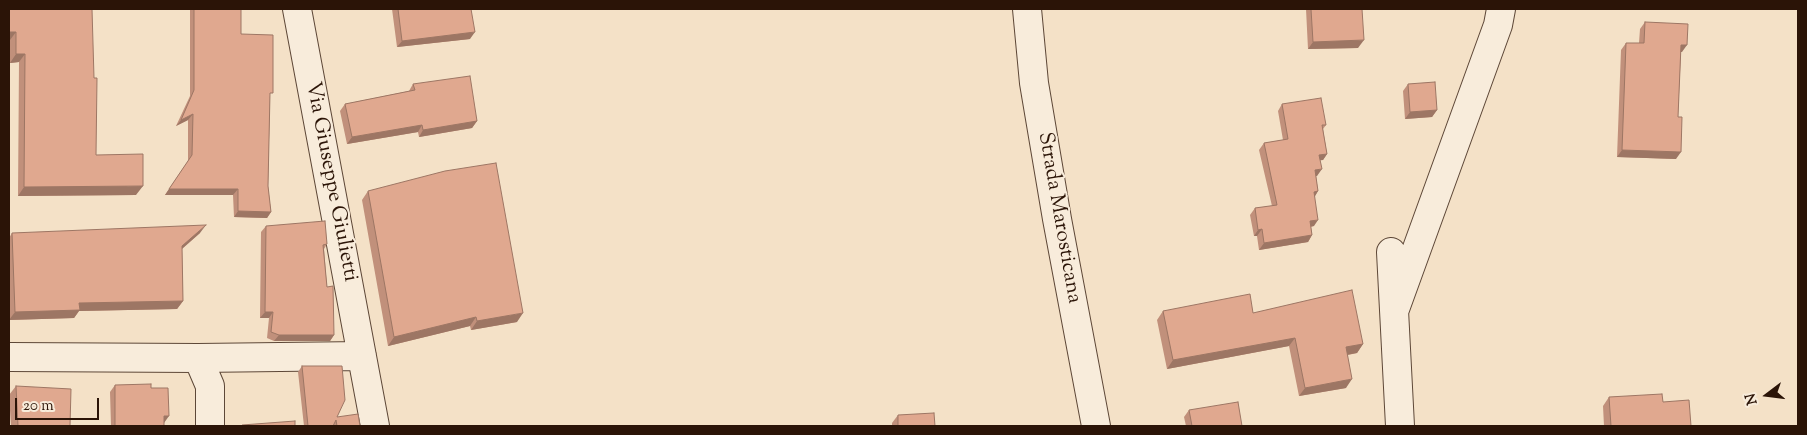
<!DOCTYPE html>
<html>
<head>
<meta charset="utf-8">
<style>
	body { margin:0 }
	#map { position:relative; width:1807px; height:435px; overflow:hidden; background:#f4e1c7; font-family:"Sorts Mill Goudy",serif }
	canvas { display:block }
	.frame { position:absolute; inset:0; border:10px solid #2b1407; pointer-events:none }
	.north { position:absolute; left:1742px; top:370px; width:50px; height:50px; -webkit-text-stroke:4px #f8ecdb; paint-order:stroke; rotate:255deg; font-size:14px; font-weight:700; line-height:20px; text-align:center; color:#2b1407 }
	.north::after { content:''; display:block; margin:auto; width:18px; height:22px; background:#2b1407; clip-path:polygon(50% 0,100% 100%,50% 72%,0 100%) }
	.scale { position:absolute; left:15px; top:398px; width:84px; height:22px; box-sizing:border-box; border:2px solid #2b1407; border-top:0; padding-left:6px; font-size:15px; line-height:18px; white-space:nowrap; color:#2b1407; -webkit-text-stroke:4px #f8ecdb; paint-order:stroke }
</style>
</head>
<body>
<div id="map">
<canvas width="1807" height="435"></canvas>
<div class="frame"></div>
<div class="north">N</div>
<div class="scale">20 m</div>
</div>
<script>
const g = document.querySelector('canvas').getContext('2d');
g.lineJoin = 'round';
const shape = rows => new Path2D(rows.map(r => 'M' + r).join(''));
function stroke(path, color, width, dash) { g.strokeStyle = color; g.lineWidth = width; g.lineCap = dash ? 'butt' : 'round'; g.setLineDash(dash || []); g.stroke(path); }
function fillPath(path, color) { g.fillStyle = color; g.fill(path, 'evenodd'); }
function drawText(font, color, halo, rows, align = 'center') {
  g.font = font + ' "Sorts Mill Goudy",serif'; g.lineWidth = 4; g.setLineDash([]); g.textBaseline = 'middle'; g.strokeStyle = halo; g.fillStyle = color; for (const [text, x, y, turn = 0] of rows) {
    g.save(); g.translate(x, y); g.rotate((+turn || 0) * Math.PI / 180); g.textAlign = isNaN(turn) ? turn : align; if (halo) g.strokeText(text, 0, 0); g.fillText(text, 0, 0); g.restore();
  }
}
const minor = shape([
	[297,9,375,426],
	[1027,9,1034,83,1057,219,1096,426],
	[1391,252,1400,426],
	[1395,309,1498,25,1501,9],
	[9,357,198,358,210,386,210,426],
	[198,358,362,356]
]);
const wall = shape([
	[9,9,96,155,136,195,18,196,19,62,10,63],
	[190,9,241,9,241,34,270,97,268,186,271,212,267,218,234,217,233,195,165,195,188,161,188,120,176,126,190,96],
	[392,9,471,9,470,39,397,47],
	[1306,9,1362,9,1358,48,1308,49],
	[1645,22,1682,52,1681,52,1676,159,1617,157,1621,50,1626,43,1639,43,1640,29],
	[413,84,477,121,472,128,419,137,418,132,347,144,340,111,345,104,409,91],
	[1408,84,1437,110,1432,117,1405,119,1403,91],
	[1282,104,1326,125,1323,129,1327,154,1323,160,1320,160,1317,176,1316,176,1318,191,1314,197,1314,226,1311,227,1312,235,1308,242,1259,250,1257,236,1254,236,1250,215,1255,208,1272,206,1259,150,1264,143,1283,140,1278,111],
	[368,191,517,322,471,330,470,326,388,346,362,200],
	[266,226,327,244,324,249,327,287,334,335,330,341,274,341,267,338,269,318,260,318,261,232],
	[12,233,200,233,182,249,183,301,177,309,79,311,74,318,9,320,9,238],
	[1163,311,1363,344,1357,353,1348,355,1346,388,1299,396,1289,346,1167,369,1157,320],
	[302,366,337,417,360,426,304,426,298,372],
	[115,385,151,388,164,423,164,426,111,426,110,392],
	[16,386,70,426,11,426,9,395],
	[1609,397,1663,402,1691,426,1604,426,1603,406],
	[1189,410,1242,426,1186,426,1184,417],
	[898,415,935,426,892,426,892,423]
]);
const shadedWall = shape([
	[9,32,16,32,10,40,9,40],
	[475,32,470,39,397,47,402,41],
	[1364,40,1358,48,1308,49,1313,42],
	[1681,45,1687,45,1682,52,1676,52],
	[16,54,25,54,19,62,10,63],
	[1437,110,1432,117,1405,119,1410,112],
	[193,114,188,120,176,126,181,120],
	[477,121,472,128,419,137,423,130],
	[422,125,418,132,347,144,352,137],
	[1622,150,1681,152,1676,159,1617,157],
	[1327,154,1323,160,1315,161,1319,155],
	[1322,169,1317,176,1310,176,1315,170],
	[143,186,136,195,18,196,24,187],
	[169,189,238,189,233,195,165,195],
	[1318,191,1314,198,1314,192],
	[238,211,271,212,267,218,234,217],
	[1318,220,1314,226,1305,227,1310,221],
	[206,225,200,233,176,254,182,246],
	[1262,229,1257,236,1254,236,1258,230],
	[1312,235,1308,242,1259,250,1264,243],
	[183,301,177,309,79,311,74,318,9,320,15,312,79,303],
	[265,312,273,312,269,318,260,318],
	[523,313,517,322,471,330,477,321],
	[476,317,470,326,388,346,394,337],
	[279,335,334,335,330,341,274,341],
	[1295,338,1289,346,1167,369,1173,360],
	[1363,344,1357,353,1340,356,1346,347],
	[1352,379,1346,388,1299,396,1305,388],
	[164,416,169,416,164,423]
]);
const building = shape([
	[9,9,92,9,94,78,97,78,96,155,143,154,143,186,24,187,25,54,16,54,16,32,9,32,9,9],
	[194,9,241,9,241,34,273,35,273,93,270,93,268,186,271,212,238,211,238,189,169,189,192,155,193,114,181,120,194,90,194,9],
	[398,9,471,9,475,32,402,41,398,9],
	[1311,9,1362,9,1364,40,1313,42,1311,9],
	[1645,22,1688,24,1687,45,1681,45,1678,117,1682,117,1681,152,1622,150,1626,43,1644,43,1645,22],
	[470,76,477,121,423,130,422,125,352,137,345,104,415,90,413,84,470,76],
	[1435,82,1437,110,1410,112,1408,84,1435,82],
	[1321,98,1326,125,1322,125,1327,154,1319,155,1322,169,1315,170,1318,191,1314,192,1318,220,1310,221,1312,235,1264,243,1262,229,1258,230,1255,208,1277,205,1264,143,1288,139,1282,104,1321,98],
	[496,163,523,313,477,321,476,317,394,337,368,191,445,171,496,163],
	[325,221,327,244,323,245,327,287,333,286,334,335,279,335,271,332,273,312,265,312,266,226,325,221],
	[206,225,182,246,183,301,79,303,80,310,15,312,12,233,206,225],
	[1352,290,1363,344,1346,347,1352,379,1305,388,1295,338,1173,360,1163,311,1250,294,1253,313,1352,290],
	[302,366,342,366,345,400,337,417,358,414,360,426,337,426,336,420,333,426,308,426,302,366],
	[151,384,151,388,168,388,169,416,164,416,164,426,115,426,115,385,151,384],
	[16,386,71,389,70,426,18,426,16,386],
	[1662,394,1663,402,1689,400,1691,426,1611,426,1609,397,1662,394],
	[1238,402,1242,426,1192,426,1189,410,1238,402],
	[934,413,935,426,898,426,898,415,934,413],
	[295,421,295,426,242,426,242,425,295,421]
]);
const streetNames = [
	["Via Giuseppe Giulietti",330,182,79],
	["Strada Marosticana",1058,218,80]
];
stroke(minor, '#5d4737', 30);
stroke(minor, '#f8ecdb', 28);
fillPath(wall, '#c1907b');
fillPath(shadedWall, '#9d7664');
fillPath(building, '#e0a88f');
stroke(building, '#9d7664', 1);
drawText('21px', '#2b1407', '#f8ecdb', streetNames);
</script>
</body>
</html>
